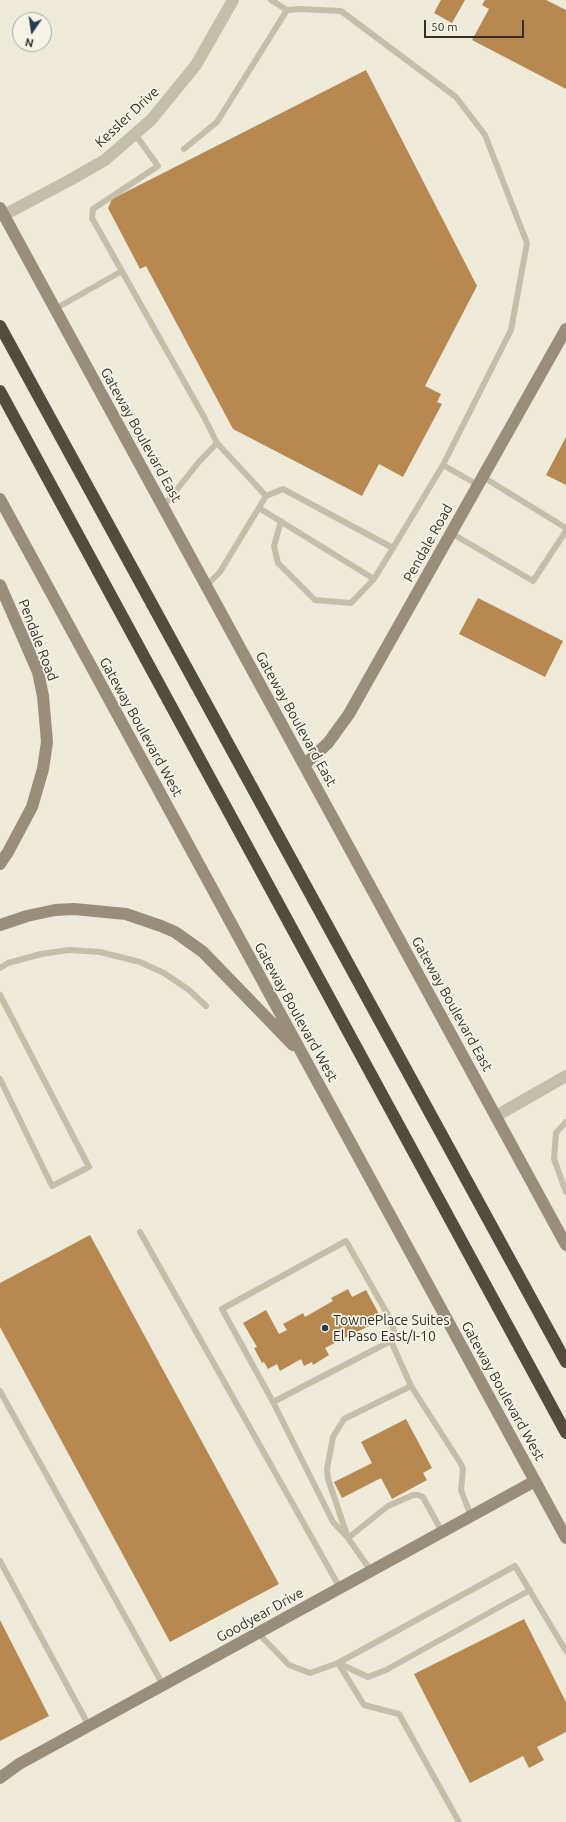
<!DOCTYPE html>
<html>
<head>
<meta charset="utf-8">
<style>
	body { margin:0 }
	#map { position:relative; width:566px; height:1822px; overflow:hidden; background:#eeebdb; font-family:Ubuntu,sans-serif }
	canvas { display:block }
	.north { position:absolute; left:12px; top:12px; width:40px; height:40px; box-sizing:border-box; background:#f7f4e7; border:1px solid #a9a59b; border-radius:50%; rotate:193deg; font-size:11px; font-weight:700; line-height:16px; text-align:center; color:#332e28 }
	.north::after { content:''; display:block; margin:auto; width:14px; height:18px; background:#223e4f; clip-path:polygon(50% 0,100% 100%,50% 72%,0 100%) }
	.scale { position:absolute; left:424px; top:20px; width:100px; height:18px; box-sizing:border-box; border:2px solid #332e28; border-top:0; padding-left:5px; font-size:12px; line-height:14px; white-space:nowrap; color:#332e28; -webkit-text-stroke:3px #f7f4e7; paint-order:stroke }
</style>
</head>
<body>
<div id="map">
<canvas width="566" height="1822"></canvas>
<div class="north">N</div>
<div class="scale">50 m</div>
</div>
<script>
const g = document.querySelector('canvas').getContext('2d');
g.lineJoin = 'round';
function fillPath(path, color) { g.fillStyle = color; g.fill(path, 'evenodd'); }
const shape = rows => new Path2D(rows.map(r => 'M' + r).join(''));
function stroke(path, color, width, dash) { g.strokeStyle = color; g.lineWidth = width; g.lineCap = dash ? 'butt' : 'round'; g.setLineDash(dash || []); g.stroke(path); }
function drawText(font, color, halo, rows, align = 'center') {
  g.font = font + ' Ubuntu,sans-serif'; g.lineWidth = 3.5; g.setLineDash([]); g.textBaseline = 'middle'; g.strokeStyle = halo; g.fillStyle = color; for (const [text, x, y, turn = 0] of rows) {
    g.save(); g.translate(x, y); g.rotate((+turn || 0) * Math.PI / 180); g.textAlign = isNaN(turn) ? turn : align; if (halo) g.strokeText(text, 0, 0); g.fillText(text, 0, 0); g.restore();
  }
}
const building = shape([
	[441,0,465,0,452,23,434,13],
	[485,0,546,0,566,10,566,89,472,40,489,9,482,5],
	[366,70,477,286,425,386,441,394,437,402,442,404,403,477,379,464,362,496,233,429,146,266,140,269,108,208,112,199],
	[566,437,566,485,546,475],
	[478,598,563,641,545,677,459,634],
	[90,1235,279,1584,170,1642,0,1327,0,1283],
	[348,1289,352,1297,366,1290,379,1314,366,1321,369,1326,325,1348,329,1355,313,1365,312,1362,304,1366,301,1359,280,1371,277,1364,268,1369,264,1362,262,1363,254,1348,257,1347,243,1323,266,1310,279,1334,287,1330,283,1324,303,1313,305,1317,333,1301,331,1298],
	[406,1419,432,1468,423,1473,427,1480,392,1499,381,1478,342,1498,334,1482,372,1463,361,1442],
	[524,1619,566,1702,566,1732,537,1747,544,1760,529,1768,523,1756,470,1783,414,1674],
	[0,1620,49,1716,0,1741]
]);
const lane = shape([
	[271,0,287,10,300,9,341,11,456,97,485,135,527,243,511,330,443,465,478,485],
	[135,134,158,166,93,209,92,218,204,417,217,443,266,496],
	[184,149,217,122,287,10],
	[55,309,122,271],
	[483,477,566,528],
	[163,507,198,463,217,443],
	[259,508,374,579],
	[281,521,274,546,278,563,315,600,351,603,374,579,393,548],
	[451,533,533,581,566,531],
	[206,586,220,572,266,496,283,489,393,548,443,465],
	[0,968,8,963,41,954,69,950,100,952,140,962,164,973,189,990,206,1006],
	[0,995,89,1167,52,1186,0,1079],
	[566,1122,556,1133,554,1159,566,1192],
	[140,1232,340,1588],
	[0,1391,163,1685],
	[273,1402,222,1309,346,1241,392,1322,394,1332,391,1341],
	[347,1535,328,1479,327,1469,333,1437,344,1419,411,1386,461,1464,463,1469,461,1490,471,1516],
	[348,1538,388,1506,413,1495,418,1495,423,1497,442,1532],
	[0,1561,89,1726],
	[371,1571,348,1538,333,1522,273,1402,391,1341,411,1386],
	[258,1633,289,1665,310,1673,338,1663,515,1566,566,1651],
	[338,1663,368,1677,386,1670,530,1590],
	[338,1663,364,1705,399,1714,459,1822]
]);
const street = shape([
	[4,215,70,180,105,160,151,120,196,65,233,0],
	[496,1116,566,1076]
]);
const secondary = shape([
	[0,208,566,1245],
	[0,499,566,1538],
	[0,585,38,672,43,696,47,742,43,769,32,807,8,852,0,864],
	[304,765,328,743,349,714,566,329],
	[0,925,27,916,55,910,74,909,126,914,161,926,175,932,203,952,293,1045],
	[0,1778,19,1764,535,1481]
]);
const highway = shape([
	[0,326,566,1362],
	[0,391,566,1433]
]);
const markers = [
	[325,1328,4,"#223e4f"]
];
const streetNames = [
	["Kessler Drive",127,117,-43],
	["Gateway Boulevard East",141,435,61],
	["Pendale Road",428,543,-61],
	["Pendale Road",38,640,69],
	["Gateway Boulevard East",296,719,61],
	["Gateway Boulevard West",141,727,61],
	["Gateway Boulevard East",452,1004,61],
	["Gateway Boulevard West",296,1012,61],
	["Gateway Boulevard West",503,1391,61],
	["Goodyear Drive",260,1615,-29]
];
const poiNames = [
	["TownePlace Suites",333,1320],
	["El Paso East/I-10",333,1336]
];
fillPath(building, '#b78950');
stroke(lane, '#c5bea8', 6);
stroke(street, '#c5bea8', 12);
stroke(secondary, '#988e7a', 12);
stroke(highway, '#534b40', 12);
for (const [x, y, r, color] of markers) { const dot = new Path2D(); dot.arc(x, y, r, 0, 2 * Math.PI); g.fillStyle = color; g.fill(dot); stroke(dot, '#f7f4e7', 1.5); }
drawText('14px', '#332e28', '#f7f4e7', streetNames);
drawText('14px', '#332e28', '#f7f4e7', poiNames, 'left');
</script>
</body>
</html>
